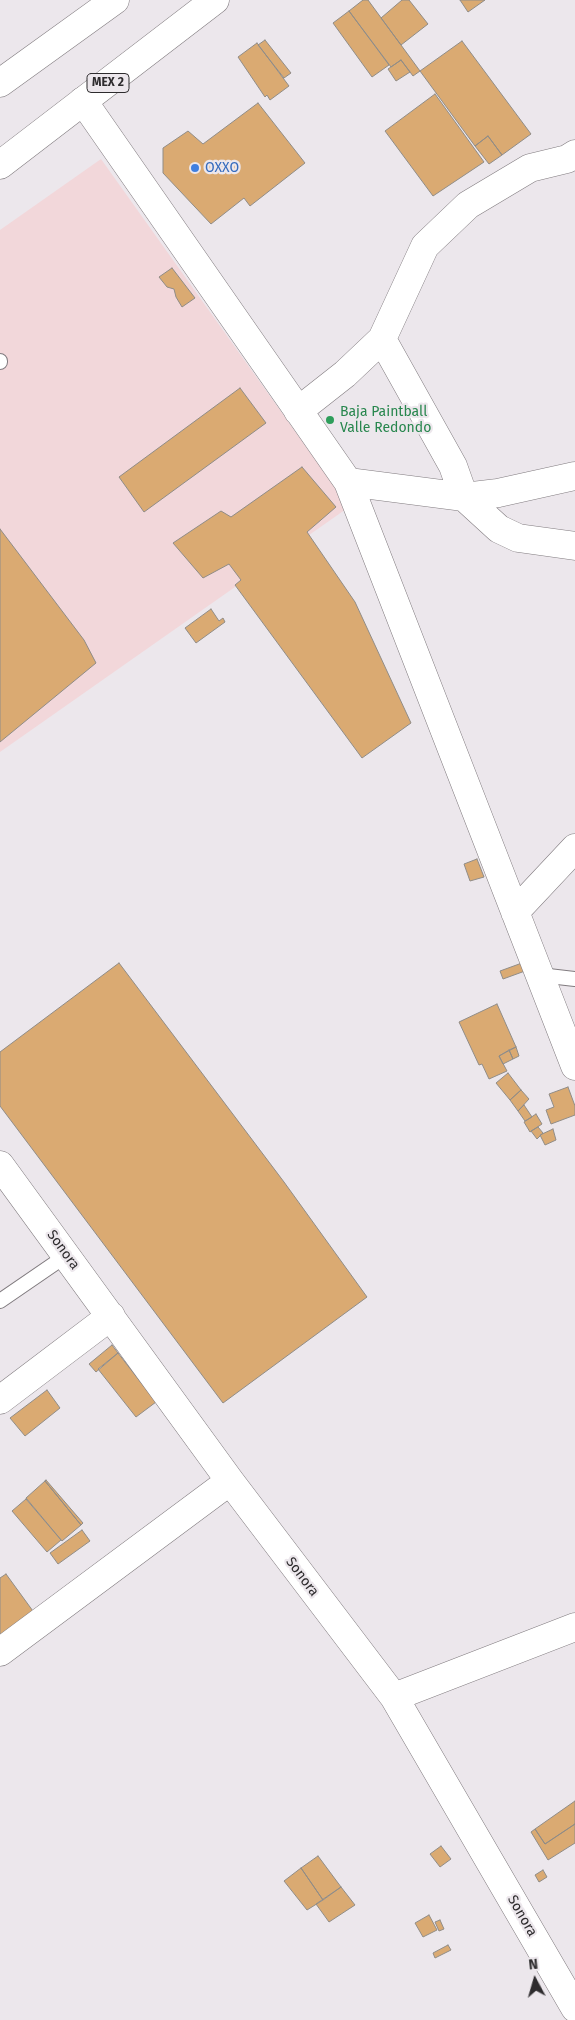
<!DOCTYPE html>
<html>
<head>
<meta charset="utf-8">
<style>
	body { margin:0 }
	#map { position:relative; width:575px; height:2020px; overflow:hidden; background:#ece7ec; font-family:"Fira Sans",sans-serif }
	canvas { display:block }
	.north { position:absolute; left:510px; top:1955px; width:50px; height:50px; -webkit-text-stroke:4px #ece7ec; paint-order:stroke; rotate:354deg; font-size:14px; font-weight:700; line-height:20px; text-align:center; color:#2e2c2e }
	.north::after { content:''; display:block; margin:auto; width:18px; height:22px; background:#2e2c2e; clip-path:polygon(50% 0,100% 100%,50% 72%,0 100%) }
</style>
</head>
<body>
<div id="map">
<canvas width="575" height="2020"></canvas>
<div class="north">N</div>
</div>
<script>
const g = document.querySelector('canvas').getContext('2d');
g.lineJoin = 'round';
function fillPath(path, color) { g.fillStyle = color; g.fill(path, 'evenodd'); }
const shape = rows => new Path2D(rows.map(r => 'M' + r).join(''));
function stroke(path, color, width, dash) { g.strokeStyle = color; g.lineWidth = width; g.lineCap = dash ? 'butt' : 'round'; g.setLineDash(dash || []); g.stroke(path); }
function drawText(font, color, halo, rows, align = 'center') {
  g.font = font + ' "Fira Sans",sans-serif'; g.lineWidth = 4.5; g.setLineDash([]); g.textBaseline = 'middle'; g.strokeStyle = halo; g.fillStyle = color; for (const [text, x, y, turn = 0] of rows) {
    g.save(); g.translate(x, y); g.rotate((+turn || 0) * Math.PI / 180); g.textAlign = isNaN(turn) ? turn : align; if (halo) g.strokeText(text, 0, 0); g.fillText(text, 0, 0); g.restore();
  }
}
const industrial = shape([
	[101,159,349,507,0,752,0,230]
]);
const building = shape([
	[363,0,368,0,420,71,413,76,401,60,391,67,349,11,363,0],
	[402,0,409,0,428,24,401,45,381,18,402,0],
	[460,0,485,0,468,12,460,0],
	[349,11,389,65,372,77,333,23,349,11],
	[265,40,291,73,284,78,258,45,265,40],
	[462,41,531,134,502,155,488,136,475,146,420,71,462,41],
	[257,43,289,86,270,100,267,95,265,97,238,57,257,43],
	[401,60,410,72,396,81,388,69,401,60],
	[435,94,484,162,433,196,385,131,435,94],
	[258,103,305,163,250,206,244,198,211,224,163,173,163,148,188,131,203,144,258,103],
	[488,136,502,155,489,164,475,146,488,136],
	[172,268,195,298,182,307,176,297,174,289,167,287,159,277,172,268],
	[240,388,266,423,144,512,119,477,240,388],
	[302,467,336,507,307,532,355,602,411,723,362,758,235,585,241,580,229,564,203,578,173,543,221,511,231,517,302,467],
	[0,529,84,640,96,663,0,742,0,529],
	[211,609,219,621,223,618,225,622,196,643,185,628,211,609],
	[477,859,484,877,470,881,464,864,477,859],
	[119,963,284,1182,367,1297,223,1403,0,1106,0,1052,119,963],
	[522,963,525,971,503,979,500,971,522,963],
	[497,1004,516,1047,499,1056,507,1071,489,1079,482,1064,479,1065,459,1022,497,1004],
	[516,1047,519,1056,513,1059,509,1050,516,1047],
	[509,1050,513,1059,503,1064,499,1056,509,1050],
	[508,1073,521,1090,510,1100,496,1083,508,1073],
	[568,1087,575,1106,575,1115,551,1124,546,1110,554,1107,549,1094,568,1087],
	[521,1090,529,1099,518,1111,510,1100,521,1090],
	[524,1105,532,1117,525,1121,518,1111,524,1105],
	[536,1114,542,1124,530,1132,524,1122,536,1114],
	[538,1127,543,1133,537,1139,531,1131,538,1127],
	[553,1129,556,1140,545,1145,540,1135,553,1129],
	[112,1345,118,1353,96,1372,89,1364,112,1345],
	[118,1353,156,1402,136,1417,98,1369,118,1353],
	[47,1390,60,1408,25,1436,10,1418,47,1390],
	[46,1480,83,1523,81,1525,45,1481,46,1480],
	[45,1481,81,1525,62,1541,26,1498,45,1481],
	[26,1499,61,1540,47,1552,12,1511,26,1499],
	[82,1530,90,1541,58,1564,50,1553,82,1530],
	[6,1574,38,1618,0,1646,0,1578,6,1574],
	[575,1801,575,1824,545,1844,535,1829,575,1801],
	[575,1824,575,1843,548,1860,531,1832,535,1829,545,1844,575,1824],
	[441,1846,451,1859,440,1867,430,1854,441,1846],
	[318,1856,341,1887,323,1900,301,1868,318,1856],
	[301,1868,323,1900,307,1910,284,1881,301,1868],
	[543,1870,547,1877,539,1882,535,1875,543,1870],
	[341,1887,355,1905,329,1922,316,1904,341,1887],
	[429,1915,437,1930,423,1937,415,1923,429,1915],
	[440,1920,444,1929,439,1931,435,1922,440,1920],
	[448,1945,451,1950,435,1958,433,1953,448,1945]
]);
const service = shape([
	[0,361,0,362],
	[540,975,575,979],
	[0,1301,67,1255]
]);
const minor = shape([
	[83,101,348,482,575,1066],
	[382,339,453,466,464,497,498,493,575,476],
	[298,411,345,374,382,339,425,246,468,205,530,168,567,159,575,154],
	[348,482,464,497,499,529,518,538,575,546],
	[515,912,575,848],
	[0,1165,230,1481,394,1697,575,2008],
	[0,1400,111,1316],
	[0,1652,230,1481],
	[394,1697,575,1627]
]);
const primary = shape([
	[0,83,115,0],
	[0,165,215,0]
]);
const markers = [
	[195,168,5,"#3f7fe0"],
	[330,420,5,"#2e9e5b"]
];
const shields = [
	[108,83,42]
];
const shieldNames = [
	["MEX 2",108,83]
];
const shopNames = [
	["OXXO",205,168]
];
const leisureNames = [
	["Baja Paintball",340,412],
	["Valle Redondo",340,428]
];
const streetNames = [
	["Sonora",63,1250,54],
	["Sonora",302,1577,53],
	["Sonora",522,1916,60]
];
fillPath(industrial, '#f2d7da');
fillPath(building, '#daaa72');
stroke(building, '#908c87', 1);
stroke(service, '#807b7f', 16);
stroke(minor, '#807b7f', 29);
stroke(primary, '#807b7f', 29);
stroke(service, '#fff', 14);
stroke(minor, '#fff', 28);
stroke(primary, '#fff', 28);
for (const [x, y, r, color] of markers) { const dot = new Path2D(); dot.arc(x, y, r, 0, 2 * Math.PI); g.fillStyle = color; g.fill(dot); stroke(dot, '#ece7ec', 2); }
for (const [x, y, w] of shields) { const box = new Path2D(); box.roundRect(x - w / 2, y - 9.5, w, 19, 4); g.fillStyle = '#ece7ec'; g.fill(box); stroke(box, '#2e2c2e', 1); }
drawText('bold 12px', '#2e2c2e', null, shieldNames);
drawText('14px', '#366cbe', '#ece7ec', shopNames, 'left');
drawText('14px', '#27864d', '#ece7ec', leisureNames, 'left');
drawText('14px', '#2e2c2e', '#ece7ec', streetNames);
</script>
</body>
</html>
